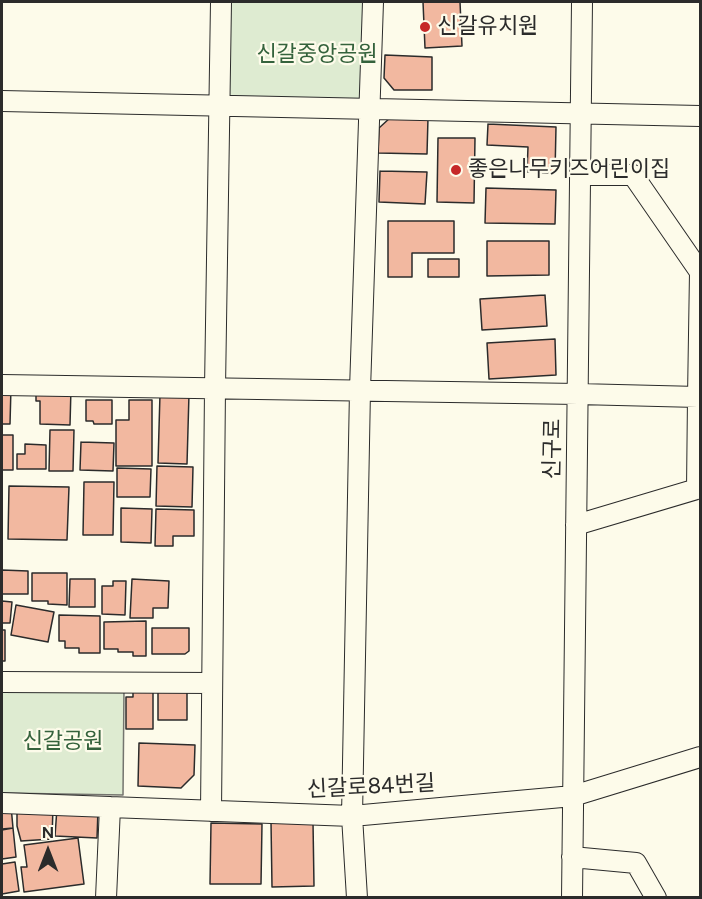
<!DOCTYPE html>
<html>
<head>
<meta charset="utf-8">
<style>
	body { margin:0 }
	#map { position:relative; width:702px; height:899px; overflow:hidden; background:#fdfbea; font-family:Figtree,sans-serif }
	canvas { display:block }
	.frame { position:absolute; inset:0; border:3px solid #2b2b2b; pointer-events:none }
	.north { position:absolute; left:18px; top:821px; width:60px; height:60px; -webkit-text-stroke:4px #fdfbea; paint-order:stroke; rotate:0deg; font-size:16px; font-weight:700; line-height:24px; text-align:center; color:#2b2b2b }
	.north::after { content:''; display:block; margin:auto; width:21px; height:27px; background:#2b2b2b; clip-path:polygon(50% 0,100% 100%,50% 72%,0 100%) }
</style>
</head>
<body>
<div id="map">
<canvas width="702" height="899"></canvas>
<div class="frame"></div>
<div class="north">N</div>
</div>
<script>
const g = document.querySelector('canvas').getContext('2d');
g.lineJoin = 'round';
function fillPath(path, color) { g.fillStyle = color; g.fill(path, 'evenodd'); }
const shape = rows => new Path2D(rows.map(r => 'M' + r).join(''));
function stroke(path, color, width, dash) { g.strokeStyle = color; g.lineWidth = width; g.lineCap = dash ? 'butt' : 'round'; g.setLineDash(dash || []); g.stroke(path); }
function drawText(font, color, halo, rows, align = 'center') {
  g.font = font + ' Figtree,"Noto Sans KR",sans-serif'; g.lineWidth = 4.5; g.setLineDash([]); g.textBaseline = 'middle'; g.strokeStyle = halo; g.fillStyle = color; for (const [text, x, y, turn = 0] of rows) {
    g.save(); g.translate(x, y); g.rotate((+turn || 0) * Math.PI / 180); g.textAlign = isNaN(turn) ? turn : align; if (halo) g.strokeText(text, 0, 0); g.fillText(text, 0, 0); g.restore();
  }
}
const green = shape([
	[221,2,373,2,370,109,218,106,221,2],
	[124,689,123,795,2,793,2,690,124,689]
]);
const building = shape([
	[423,2,460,2,462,46,425,48,423,2],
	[385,55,432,57,432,90,394,90,384,78,385,55],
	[391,117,428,118,427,154,378,153,379,128,391,117],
	[488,124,556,127,555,173,527,172,528,147,487,145,488,124],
	[438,138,475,138,474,203,437,202,438,138],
	[380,171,427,172,425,204,379,202,380,171],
	[486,188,556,190,555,224,485,223,486,188],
	[388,221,454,221,454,253,412,253,412,277,388,277,388,221],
	[487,241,549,241,549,275,487,276,487,241],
	[428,259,459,259,459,277,428,277,428,259],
	[545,295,547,326,482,330,480,299,545,295],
	[555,339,556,375,489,379,487,343,555,339],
	[2,387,11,387,10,424,2,424,2,387],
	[36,387,71,388,70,425,40,424,40,401,36,401,36,387],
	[160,394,189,394,187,464,158,463,160,394],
	[86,400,112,400,112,424,94,424,93,421,86,421,86,400],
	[129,400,152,400,152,466,116,466,116,420,129,420,129,400],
	[50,430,74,430,73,471,49,471,50,430],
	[2,435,13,435,13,470,2,470,2,435],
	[81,442,114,443,113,471,80,470,81,442],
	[25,444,46,445,46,469,17,469,17,454,25,454,25,444],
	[157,466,193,467,192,507,156,506,157,466],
	[117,468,151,469,150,497,117,497,117,468],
	[84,482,114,482,113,535,83,535,84,482],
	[9,486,69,487,67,540,8,539,9,486],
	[121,508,152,509,151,543,121,542,121,508],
	[156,509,194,510,194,536,173,536,173,546,155,546,156,509],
	[2,570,28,571,28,594,2,594,2,570],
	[32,573,67,573,67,605,48,604,48,601,32,601,32,573],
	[70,579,95,579,95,607,69,607,70,579],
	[132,579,169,581,168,608,153,608,153,618,130,618,132,579],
	[113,581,126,581,125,615,102,614,102,586,113,586,113,581],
	[2,601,12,602,10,623,2,623,2,601],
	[16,605,54,612,48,642,11,635,16,605],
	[59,615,100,616,100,653,79,653,79,648,65,648,65,641,59,641,59,615],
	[146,621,146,656,133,656,133,652,118,652,118,649,104,649,104,622,146,621],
	[152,628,189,628,189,651,185,654,152,654,152,628],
	[2,630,5,630,5,661,2,661,2,630],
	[158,685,187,685,187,720,158,720,158,685],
	[133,686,153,686,153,729,126,729,126,697,133,697,133,686],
	[139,743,195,745,194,775,181,788,138,786,139,743],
	[2,805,11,806,13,828,2,829,2,805],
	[17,807,53,807,52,839,21,841,17,826,17,807],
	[57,808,98,810,97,838,55,836,57,808],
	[271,822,313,822,314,886,272,887,271,822],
	[211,823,262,824,261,884,210,884,211,823],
	[13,828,16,857,2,859,2,830,13,828],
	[78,838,84,884,24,892,21,867,27,867,24,845,78,838],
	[15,862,19,891,2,894,2,864,15,862]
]);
const minor = shape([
	[2,101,700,116],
	[2,385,578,394,698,397,700,272,633,175,580,175],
	[697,489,698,397],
	[576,525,700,488],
	[2,682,212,683],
	[2,803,352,816,573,796,700,757],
	[211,811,215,388,221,2],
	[572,857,636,863,656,898],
	[106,898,110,807],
	[357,898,352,816,360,390,373,2],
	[572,898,582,2]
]);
const markers = [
	[425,27,6,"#c62828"],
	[456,170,6,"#c62828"]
];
const poiNames = [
	["신갈유치원",437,27],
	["좋은나무키즈어린이집",468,170]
];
const parkNames = [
	["신갈중앙공원",317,55],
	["신갈공원",63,742]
];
const streetNames = [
	["신구로",553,449,-89],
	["신갈로84번길",371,787,-3]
];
fillPath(green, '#deebd1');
stroke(green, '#74746e', 1.5);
fillPath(building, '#f2b8a0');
stroke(building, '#2b2b2b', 1.5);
stroke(minor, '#2b2b2b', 22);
stroke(minor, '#fdfbea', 20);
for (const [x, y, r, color] of markers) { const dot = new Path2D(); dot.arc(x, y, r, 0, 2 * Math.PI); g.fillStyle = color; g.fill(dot); stroke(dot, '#fdfbea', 2); }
drawText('22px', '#2b2b2b', '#fdfbea', poiNames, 'left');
drawText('22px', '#34623c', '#fdfbea', parkNames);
drawText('22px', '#2b2b2b', '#fdfbea', streetNames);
</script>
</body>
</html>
